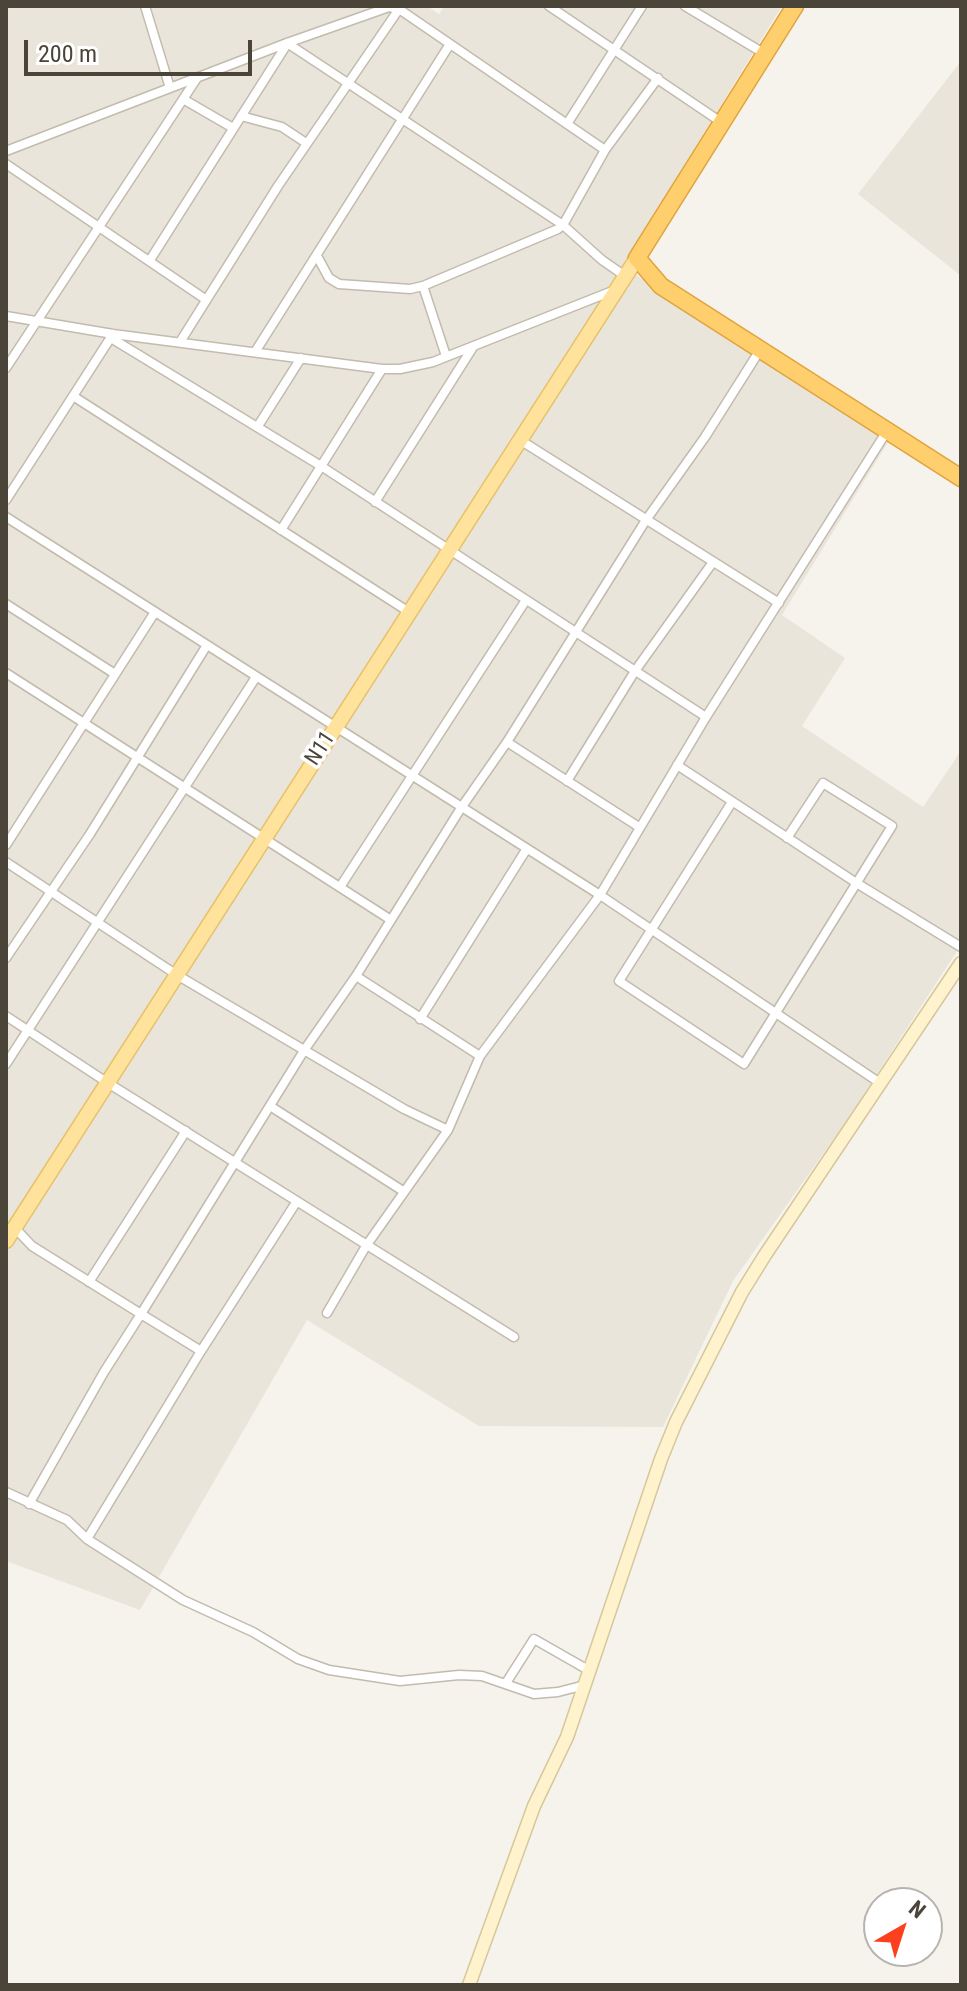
<!DOCTYPE html>
<html>
<head>
<meta charset="utf-8">
<style>
	body { margin:0 }
	#map { position:relative; width:967px; height:1991px; overflow:hidden; background:#f6f3ec; font-family:"Roboto Condensed",sans-serif }
	canvas { display:block }
	.frame { position:absolute; inset:0; border:8px solid #4b4439; pointer-events:none }
	.north { position:absolute; left:863px; top:1887px; width:80px; height:80px; box-sizing:border-box; background:#fff; border:2px solid #b7b4b0; border-radius:50%; rotate:39deg; font-size:22px; font-weight:700; line-height:32px; text-align:center; color:#4b4439 }
	.north::after { content:''; display:block; margin:auto; width:28px; height:36px; background:#fc3f1d; clip-path:polygon(50% 0,100% 100%,50% 72%,0 100%) }
	.scale { position:absolute; left:24px; top:40px; width:228px; height:36px; box-sizing:border-box; border:4px solid #4b4439; border-top:0; padding-left:10px; font-size:24px; line-height:28px; white-space:nowrap; color:#4b4439; -webkit-text-stroke:6px #fff; paint-order:stroke }
</style>
</head>
<body>
<div id="map">
<canvas width="967" height="1991"></canvas>
<div class="frame"></div>
<div class="north">N</div>
<div class="scale">200 m</div>
</div>
<script>
const g = document.querySelector('canvas').getContext('2d');
g.lineJoin = 'round';
function fillPath(path, color) { g.fillStyle = color; g.fill(path, 'evenodd'); }
const shape = rows => new Path2D(rows.map(r => 'M' + r).join(''));
function stroke(path, color, width, dash) { g.strokeStyle = color; g.lineWidth = width; g.lineCap = dash ? 'butt' : 'round'; g.setLineDash(dash || []); g.stroke(path); }
function drawText(font, color, halo, rows, align = 'center') {
  g.font = font + ' "Roboto Condensed",sans-serif'; g.lineWidth = 7; g.setLineDash([]); g.textBaseline = 'middle'; g.strokeStyle = halo; g.fillStyle = color; for (const [text, x, y, turn = 0] of rows) {
    g.save(); g.translate(x, y); g.rotate((+turn || 0) * Math.PI / 180); g.textAlign = isNaN(turn) ? turn : align; if (halo) g.strokeText(text, 0, 0); g.fillText(text, 0, 0); g.restore();
  }
}
const residential = shape([
	[6,6,427,6,439,14,445,6,782,6,622,266,890,439,782,615,845,658,802,726,923,807,961,751,961,945,845,1123,733,1281,663,1427,479,1426,307,1320,140,1610,6,1561],
	[961,61,961,276,858,194]
]);
const street = shape([
	[145,6,170,88],
	[549,6,721,122],
	[685,6,765,54],
	[287,43,563,225,602,260,625,276],
	[183,99,233,128],
	[241,116,282,127,306,143],
	[567,124,642,6],
	[6,151,287,43,389,7,399,9,605,150],
	[6,164,205,299],
	[317,256,329,278,339,284,410,289,423,286,558,229,563,225,605,150,658,78],
	[150,260,287,44],
	[423,286,446,356],
	[6,316,113,334,382,369,400,369,433,362,615,290],
	[111,338,321,466,706,717],
	[180,342,278,186,399,9],
	[255,352,450,44],
	[6,368,197,78],
	[73,396,409,612],
	[258,426,301,358],
	[520,440,779,603],
	[6,500,113,334],
	[375,502,473,347],
	[6,517,600,895,880,1083],
	[281,530,382,369],
	[6,604,115,674],
	[6,673,391,920],
	[507,742,639,827],
	[677,765,858,884,961,947],
	[567,781,635,671,713,562],
	[732,802,619,981,744,1064,892,826,823,783,787,838],
	[6,845,155,612],
	[6,862,177,975,404,1109,448,1130],
	[340,887,526,600],
	[6,958,90,834,207,645],
	[356,976,480,1056],
	[6,1016,108,1083,514,1337],
	[420,1019,526,850],
	[6,1064,256,677],
	[270,1106,403,1191],
	[14,1227,32,1246,141,1314,104,1372,29,1504],
	[89,1282,186,1131],
	[327,1313,366,1246,448,1130,480,1056,600,895,706,717,887,431],
	[201,1351,141,1314,305,1049,356,976,461,808,507,742,646,520,705,437,760,350],
	[6,1492,67,1520,87,1539,183,1600,253,1632,298,1659,329,1670,400,1681,459,1675,482,1676,534,1694,558,1692,585,1685],
	[87,1539,201,1351,297,1201],
	[506,1683,534,1639,590,1671]
]);
const secondary = shape([
	[469,1985,534,1806,567,1737,661,1459,676,1422,742,1292,765,1255,961,963]
]);
const primary = shape([
	[6,1241,637,258]
]);
const highway = shape([
	[795,6,637,258,661,286,961,478]
]);
const streetNames = [
	["N11",321,749,-57]
];
fillPath(residential, '#eae5da');
stroke(street, '#c2bbae', 11);
stroke(secondary, '#d6c79b', 15);
stroke(primary, '#e6c16a', 17);
stroke(highway, '#e0a43c', 19);
stroke(street, '#fff', 8);
stroke(secondary, '#fff3cd', 12);
stroke(primary, '#ffe39c', 14);
stroke(highway, '#ffcf6e', 16);
drawText('22px', '#4b4439', '#fff', streetNames);
</script>
</body>
</html>
